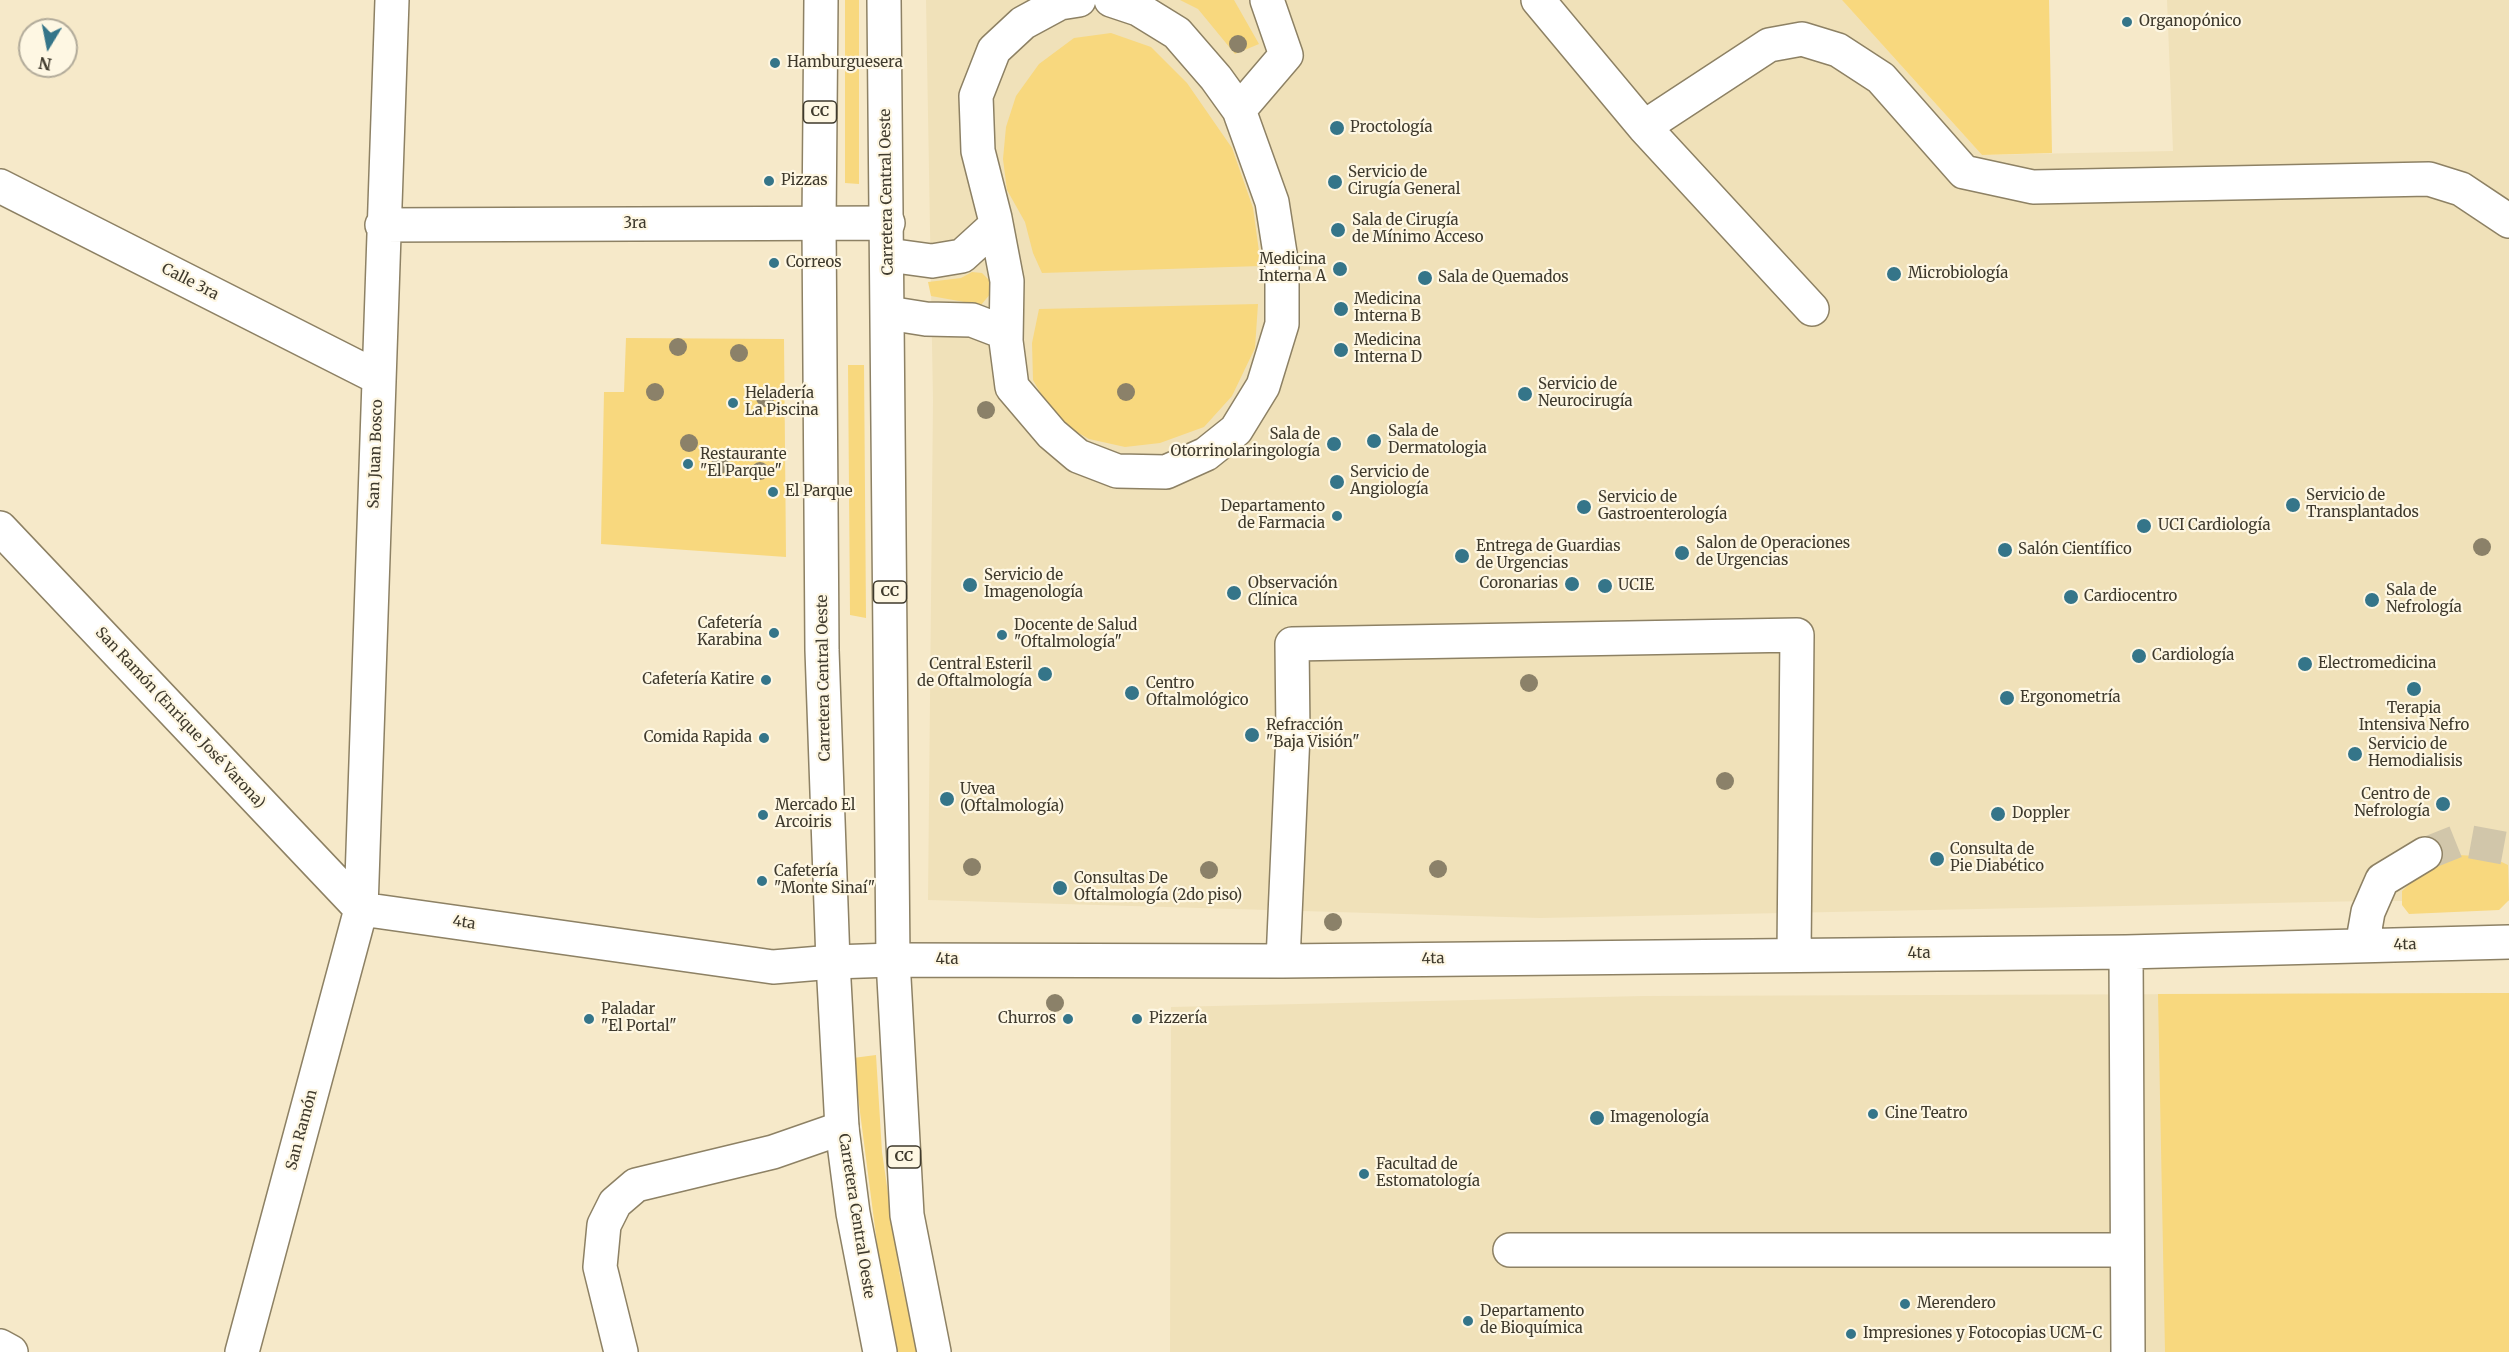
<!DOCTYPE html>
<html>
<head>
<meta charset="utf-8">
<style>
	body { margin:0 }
	#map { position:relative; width:2509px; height:1352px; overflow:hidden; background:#f6e9c9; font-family:Merriweather,serif }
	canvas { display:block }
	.north { position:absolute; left:18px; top:18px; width:60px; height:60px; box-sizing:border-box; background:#fef7e3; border:2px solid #b2ab9a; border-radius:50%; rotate:190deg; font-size:16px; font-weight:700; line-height:24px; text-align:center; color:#3f3a2d }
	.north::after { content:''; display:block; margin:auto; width:21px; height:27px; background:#357589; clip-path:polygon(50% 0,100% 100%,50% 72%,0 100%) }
</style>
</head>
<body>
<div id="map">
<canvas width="2509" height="1352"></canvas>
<div class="north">N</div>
</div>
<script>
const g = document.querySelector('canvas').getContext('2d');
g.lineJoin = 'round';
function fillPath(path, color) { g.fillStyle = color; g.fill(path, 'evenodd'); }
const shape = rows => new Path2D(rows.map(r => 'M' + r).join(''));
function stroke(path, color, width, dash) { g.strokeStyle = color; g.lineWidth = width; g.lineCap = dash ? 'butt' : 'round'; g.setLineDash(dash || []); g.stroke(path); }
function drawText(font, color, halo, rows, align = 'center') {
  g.font = font + ' Merriweather,serif'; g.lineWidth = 4.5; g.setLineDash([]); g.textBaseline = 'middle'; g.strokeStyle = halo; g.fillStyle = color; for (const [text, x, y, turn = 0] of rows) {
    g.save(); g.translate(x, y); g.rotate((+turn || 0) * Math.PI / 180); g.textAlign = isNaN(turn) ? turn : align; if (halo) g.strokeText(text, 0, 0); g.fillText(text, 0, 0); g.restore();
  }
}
const built = shape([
	[926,0,1842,0,1982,155,2173,151,2167,0,2509,0,2509,901,2367,901,1540,918,928,900,933,400],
	[2509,993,2509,1352,1170,1352,1171,1007,1643,996]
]);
const green = shape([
	[845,0,859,0,859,184,845,183],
	[1180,0,1234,0,1259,44,1235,54,1198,9],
	[1842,0,2049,0,2052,153,1982,155],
	[1111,33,1151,47,1187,83,1232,148,1253,208,1261,266,1042,273,1033,253,1025,222,1007,190,1003,159,1006,127,1016,96,1039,64,1074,38],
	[972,272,982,273,990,281,991,293,981,305,931,296,928,282,961,278],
	[1258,304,1255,348,1232,396,1204,427,1160,443,1125,447,1089,439,1056,420,1033,380,1032,343,1039,309],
	[626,338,784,339,786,557,601,544,604,392,624,392],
	[848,365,864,365,866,618,850,615],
	[2459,855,2491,857,2508,865,2509,900,2499,910,2409,914,2402,905,2402,891,2434,862],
	[2509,993,2509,1352,2165,1352,2158,994],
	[876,1055,882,1152,900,1276,919,1352,897,1352,882,1282,853,1058]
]);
const minorTunnel = shape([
	[2425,854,2460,840,2509,849]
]);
const minor = shape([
	[1079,0,1060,3,1023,23,994,50,976,96,978,151,995,218,1007,281,1006,341,1012,387,1052,434,1078,456,1117,471,1166,472,1206,454,1236,430,1263,386,1282,324,1282,266,1272,202,1239,110,1216,78,1177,33,1138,9,1111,0],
	[1538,0,1644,127,1812,309],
	[1239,110,1286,55,1267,0],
	[1644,127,1769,45,1802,39,1838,50,1881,78,1964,172,2033,187,2429,179,2461,189,2509,221],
	[0,186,379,378],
	[382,225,888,223],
	[888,255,932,261,962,256,996,225],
	[888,313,926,319,972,320,1006,333],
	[0,528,361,909],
	[361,909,773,967,833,962,893,960,1283,961,2126,952,2509,942],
	[2362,946,2368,912,2382,880,2425,854],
	[2126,952,2128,1352],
	[1283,961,1293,734,1292,644,1797,635,1794,955],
	[1510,1250,2127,1250],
	[0,1346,11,1352],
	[242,1352,361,909,392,0],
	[621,1352,600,1267,604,1225,615,1203,636,1185,773,1152,842,1128]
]);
const major = shape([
	[821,0,819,224,822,650,833,962,842,1128,853,1213,880,1352],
	[884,0,893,960,907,1215,934,1352]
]);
const trees = [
	[1238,44],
	[678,347],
	[739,353],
	[655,392],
	[1126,392],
	[765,398],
	[986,410],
	[689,443],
	[720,465],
	[760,471],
	[2482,547],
	[1529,683],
	[1725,781],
	[972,867],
	[1438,869],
	[1209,870],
	[1333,922],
	[1055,1003]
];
const markers = [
	[2127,22,6,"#357589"],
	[775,63,6,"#357589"],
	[1337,128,8,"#357589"],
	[769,181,6,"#357589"],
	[1335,182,8,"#357589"],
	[1338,230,8,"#357589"],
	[774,263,6,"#357589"],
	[1340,269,8,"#357589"],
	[1894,274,8,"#357589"],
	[1425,278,8,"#357589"],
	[1341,309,8,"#357589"],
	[1341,350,8,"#357589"],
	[1525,394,8,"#357589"],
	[733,403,6,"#357589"],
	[1374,441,8,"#357589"],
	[1334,444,8,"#357589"],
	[688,464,6,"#357589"],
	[1337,482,8,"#357589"],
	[773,492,6,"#357589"],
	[2293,505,8,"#357589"],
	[1584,507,8,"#357589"],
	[1337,516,6,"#357589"],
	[2144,526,8,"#357589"],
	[2005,550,8,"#357589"],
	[1682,553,8,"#357589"],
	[1462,556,8,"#357589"],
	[1572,584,8,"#357589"],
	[970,585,8,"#357589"],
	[1605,586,8,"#357589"],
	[1234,593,8,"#357589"],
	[2071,597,8,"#357589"],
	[2372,600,8,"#357589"],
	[774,633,6,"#357589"],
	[1002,635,6,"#357589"],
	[2139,656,8,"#357589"],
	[2305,664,8,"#357589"],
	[1045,674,8,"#357589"],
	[766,680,6,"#357589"],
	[2414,689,8,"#357589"],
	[1132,693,8,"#357589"],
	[2007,698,8,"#357589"],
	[1252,735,8,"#357589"],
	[764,738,6,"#357589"],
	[2355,754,8,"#357589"],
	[947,799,8,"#357589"],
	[2443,804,8,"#357589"],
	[1998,814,8,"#357589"],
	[763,815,6,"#357589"],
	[1937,859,8,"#357589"],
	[762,881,6,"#357589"],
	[1060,888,8,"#357589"],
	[589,1019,6,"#357589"],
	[1068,1019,6,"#357589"],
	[1137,1019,6,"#357589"],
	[1873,1114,6,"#357589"],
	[1597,1118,8,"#357589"],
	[1364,1174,6,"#357589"],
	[1905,1304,6,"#357589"],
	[1468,1321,6,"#357589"],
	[1851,1334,6,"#357589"]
];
const shields = [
	[820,112,33],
	[890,592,33],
	[904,1157,33]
];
const shieldNames = [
	["CC",820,112],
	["CC",890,592],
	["CC",904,1157]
];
const poiNames = [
	["Organopónico",2139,22],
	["Hamburguesera",787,63],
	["Proctología",1350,128],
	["Servicio de",1348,173],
	["Cirugía General",1348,190],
	["Pizzas",781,181],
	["Sala de Cirugía",1352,221],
	["de Mínimo Acceso",1352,238],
	["Medicina",1326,260,"right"],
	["Interna A",1326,277,"right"],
	["Correos",786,263],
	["Microbiología",1908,274],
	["Sala de Quemados",1438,278],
	["Medicina",1354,300],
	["Interna B",1354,317],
	["Medicina",1354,341],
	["Interna D",1354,358],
	["Servicio de",1538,385],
	["Neurocirugía",1538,402],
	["Heladería",745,394],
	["La Piscina",745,411],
	["Sala de",1388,432],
	["Dermatologia",1388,449],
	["Sala de",1320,435,"right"],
	["Otorrinolaringología",1320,452,"right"],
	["Restaurante",700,455],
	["\"El Parque\"",700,472],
	["Servicio de",1350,473],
	["Angiología",1350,490],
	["El Parque",785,492],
	["Servicio de",2306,496],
	["Transplantados",2306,513],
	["Servicio de",1598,498],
	["Gastroenterología",1598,515],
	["Departamento",1325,507,"right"],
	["de Farmacia",1325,524,"right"],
	["UCI Cardiología",2158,526],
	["Salon de Operaciones",1696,544],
	["de Urgencias",1696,561],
	["Entrega de Guardias",1476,547],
	["de Urgencias",1476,564],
	["Salón Científico",2018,550],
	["Servicio de",984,576],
	["Imagenología",984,593],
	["Observación",1248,584],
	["Clínica",1248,601],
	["Coronarias",1558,584,"right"],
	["UCIE",1618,586],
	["Sala de",2386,591],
	["Nefrología",2386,608],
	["Cardiocentro",2084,597],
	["Cafetería",762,624,"right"],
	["Karabina",762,641,"right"],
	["Docente de Salud",1014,626],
	["\"Oftalmología\"",1014,643],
	["Cardiología",2152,656],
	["Electromedicina",2318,664],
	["Central Esteril",1032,665,"right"],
	["de Oftalmología",1032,682,"right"],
	["Cafetería Katire",754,680,"right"],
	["Centro",1146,684],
	["Oftalmológico",1146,701],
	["Ergonometría",2020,698],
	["Terapia",2414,709,"center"],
	["Intensiva Nefro",2414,726,"center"],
	["Refracción",1266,726],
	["\"Baja Visión\"",1266,743],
	["Comida Rapida",752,738,"right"],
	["Servicio de",2368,745],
	["Hemodialisis",2368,762],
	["Uvea",960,790],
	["(Oftalmología)",960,807],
	["Centro de",2430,795,"right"],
	["Nefrología",2430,812,"right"],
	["Mercado El",775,806],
	["Arcoiris",775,823],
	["Doppler",2012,814],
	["Consulta de",1950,850],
	["Pie Diabético",1950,867],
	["Cafetería",774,872],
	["\"Monte Sinaí\"",774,889],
	["Consultas De",1074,879],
	["Oftalmología (2do piso)",1074,896],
	["Paladar",601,1010],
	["\"El Portal\"",601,1027],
	["Churros",1056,1019,"right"],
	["Pizzería",1149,1019],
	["Cine Teatro",1885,1114],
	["Imagenología",1610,1118],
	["Facultad de",1376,1165],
	["Estomatología",1376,1182],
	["Merendero",1917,1304],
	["Departamento",1480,1312],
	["de Bioquímica",1480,1329],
	["Impresiones y Fotocopias UCM-C",1863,1334]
];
const streetNames = [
	["Carretera Central Oeste",887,192,-91],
	["3ra",635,224],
	["Calle 3ra",190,282,27],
	["San Juan Bosco",376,454,-88],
	["Carretera Central Oeste",824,678,-91],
	["San Ramón (Enrique José Varona)",180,718,47],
	["4ta",464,923,8],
	["4ta",2405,945,-1],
	["4ta",1919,954],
	["4ta",1433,959,-1],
	["4ta",947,960],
	["San Ramón",302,1130,-75],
	["Carretera Central Oeste",856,1216,81]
];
fillPath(built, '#f0e1b9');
fillPath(green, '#f8d87e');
stroke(minorTunnel, '#d1c6aa', 33, [33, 16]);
stroke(minor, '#8d8164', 36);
stroke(major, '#8d8164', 36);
stroke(minor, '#fff', 33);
stroke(major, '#fff', 33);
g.fillStyle = '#8b8169';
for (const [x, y] of trees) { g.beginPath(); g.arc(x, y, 9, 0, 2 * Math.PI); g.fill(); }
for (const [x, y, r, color] of markers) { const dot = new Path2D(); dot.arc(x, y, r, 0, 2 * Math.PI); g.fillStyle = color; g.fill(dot); stroke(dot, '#fef7e3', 2); }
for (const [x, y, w] of shields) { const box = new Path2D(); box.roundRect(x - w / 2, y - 11, w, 22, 4.5); g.fillStyle = '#fef7e3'; g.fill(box); stroke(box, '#3f3a2d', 1.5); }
drawText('bold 14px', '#3f3a2d', null, shieldNames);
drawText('15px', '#3f3a2d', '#fef7e3', poiNames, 'left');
drawText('15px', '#3f3a2d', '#fef7e3', streetNames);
</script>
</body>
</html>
